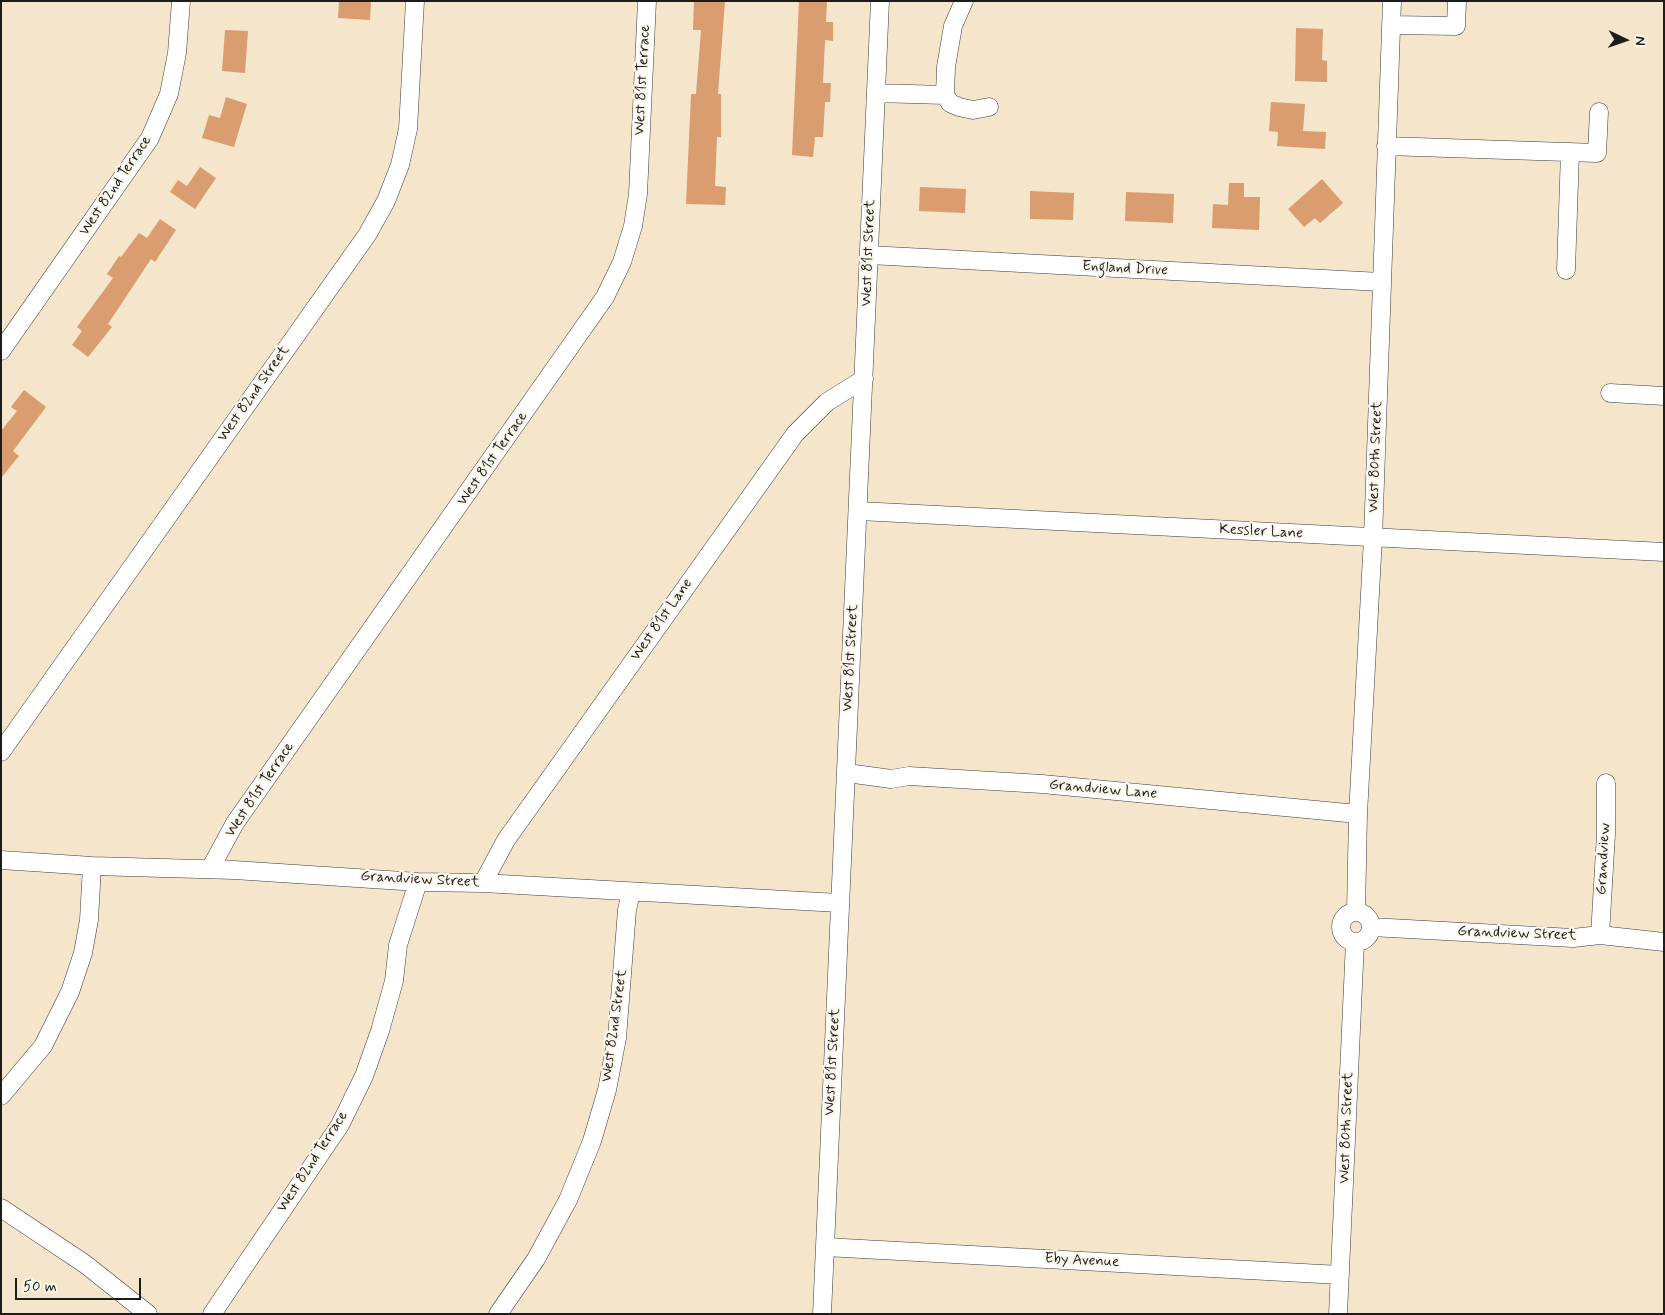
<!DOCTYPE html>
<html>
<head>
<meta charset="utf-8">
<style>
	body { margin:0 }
	#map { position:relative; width:1665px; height:1315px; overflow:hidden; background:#f4e5cb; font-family:Mynerve,sans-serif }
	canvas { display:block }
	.frame { position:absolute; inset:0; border:2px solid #1c1c1c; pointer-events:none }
	.north { position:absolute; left:1600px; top:15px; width:50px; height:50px; -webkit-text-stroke:4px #fbf7ec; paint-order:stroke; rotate:93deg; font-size:14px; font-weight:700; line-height:20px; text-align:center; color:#1c1c1c }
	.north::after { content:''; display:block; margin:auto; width:18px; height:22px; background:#1c1c1c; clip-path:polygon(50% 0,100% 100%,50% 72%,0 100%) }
	.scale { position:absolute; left:15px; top:1278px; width:126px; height:22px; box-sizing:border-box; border:2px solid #1c1c1c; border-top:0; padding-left:6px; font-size:15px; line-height:18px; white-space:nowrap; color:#1c1c1c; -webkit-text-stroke:4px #fbf7ec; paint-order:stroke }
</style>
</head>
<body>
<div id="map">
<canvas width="1665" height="1315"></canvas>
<div class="frame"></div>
<div class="north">N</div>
<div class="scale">50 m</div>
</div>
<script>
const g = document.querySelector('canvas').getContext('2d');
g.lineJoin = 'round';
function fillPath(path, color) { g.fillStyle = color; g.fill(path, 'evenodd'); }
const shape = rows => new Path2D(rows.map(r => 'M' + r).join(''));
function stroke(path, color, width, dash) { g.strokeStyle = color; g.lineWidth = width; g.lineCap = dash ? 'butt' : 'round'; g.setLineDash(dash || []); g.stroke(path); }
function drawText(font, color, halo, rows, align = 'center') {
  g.font = font + ' Mynerve,sans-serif'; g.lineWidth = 4.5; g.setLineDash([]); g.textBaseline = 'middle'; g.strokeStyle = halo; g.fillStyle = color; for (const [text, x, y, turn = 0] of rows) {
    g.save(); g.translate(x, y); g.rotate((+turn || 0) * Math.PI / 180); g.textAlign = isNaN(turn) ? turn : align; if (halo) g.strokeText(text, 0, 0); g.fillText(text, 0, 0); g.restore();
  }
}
const building = shape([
	[339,1,371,1,370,20,338,18],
	[694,1,725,1,718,94,721,94,721,137,717,137,715,186,726,187,725,205,686,204,691,94,696,94,701,30,693,30],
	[799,1,827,1,826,22,833,22,833,41,825,40,823,83,831,83,830,102,825,102,823,137,815,137,813,157,792,155],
	[1296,28,1323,29,1322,60,1327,61,1327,82,1295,81],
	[225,30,248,31,245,73,222,71],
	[226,97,247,104,234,147,202,138,209,115,220,118],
	[1271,102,1305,104,1303,131,1326,132,1325,149,1277,146,1278,132,1269,131],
	[200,167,216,178,195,209,170,192,178,180,187,186],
	[1322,179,1343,203,1320,223,1315,218,1304,227,1288,209],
	[1229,183,1244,183,1244,197,1260,197,1259,230,1212,228,1213,204,1228,205],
	[920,187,966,189,965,213,919,211],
	[1030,191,1074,193,1073,220,1030,219],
	[1126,192,1174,194,1173,223,1125,221],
	[160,219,176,230,155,262,151,259,108,324,112,327,88,357,72,345,82,331,77,327,113,278,107,274,119,256,121,257,139,233,147,238],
	[24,390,46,407,13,451,19,456,1,478,1,431,17,411,11,407]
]);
const minor = shape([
	[964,1,953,26,946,67,945,95,950,103,959,107,973,110,989,107],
	[1391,25,1456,26,1457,1],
	[876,93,945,95],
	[1386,146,1597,153,1599,112],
	[869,255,1381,282],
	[1566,270,1570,152],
	[1,351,150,138,169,94,177,53,181,1],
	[1610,393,1664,396],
	[859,511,1664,552],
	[1,752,367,235,386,201,400,165,408,129,415,1],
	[847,773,891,779,909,776,1042,784,1358,814],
	[1,860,92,866,234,870,418,882,483,883,839,903],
	[210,869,235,823,605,297,622,262,633,226,638,194,647,1],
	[483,883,506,840,795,434,827,402,864,379],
	[1356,912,1358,814,1373,538,1392,1],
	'1341 927a15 15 0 1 1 30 0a15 15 0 1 1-30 0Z',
	[1371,927,1573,938,1600,935,1664,942],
	[1600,935,1606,834,1606,783],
	[1,1096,43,1046,70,992,83,953,89,920,92,866],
	[1,1208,85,1264,148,1314],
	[825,1247,1340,1275],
	[212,1314,340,1125,364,1076,380,1031,394,981,398,945,418,882],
	[498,1314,536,1259,568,1200,592,1141,607,1090,617,1038,627,910,631,892],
	[822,1314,880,1],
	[1338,1314,1355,942]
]);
const streetNames = [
	["West 81st Terrace",643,80,-87],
	["West 82nd Terrace",116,186,-56],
	["West 81st Street",869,253,-88],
	["England Drive",1125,269,3],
	["West 82nd Street",254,394,-55],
	["West 80th Street",1376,457,-88],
	["West 81st Terrace",493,459,-55],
	["Kessler Lane",1261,532,3],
	["West 81st Lane",662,620,-55],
	["West 81st Street",851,658,-87],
	["West 81st Terrace",260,790,-56],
	["Grandview Lane",1103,790,5],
	["Grandview",1604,859,-87],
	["Grandview Street",420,880,3],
	["Grandview Street",1517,934,2],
	["West 82nd Street",615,1026,-82],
	["West 81st Street",833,1062,-87],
	["West 80th Street",1347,1128,-88],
	["West 82nd Terrace",313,1162,-57],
	["Eby Avenue",1082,1261,3]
];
fillPath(building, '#d99d6f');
stroke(minor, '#3c3a36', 19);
stroke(minor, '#fff', 18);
drawText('15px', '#1c1c1c', '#fbf7ec', streetNames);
</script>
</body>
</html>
